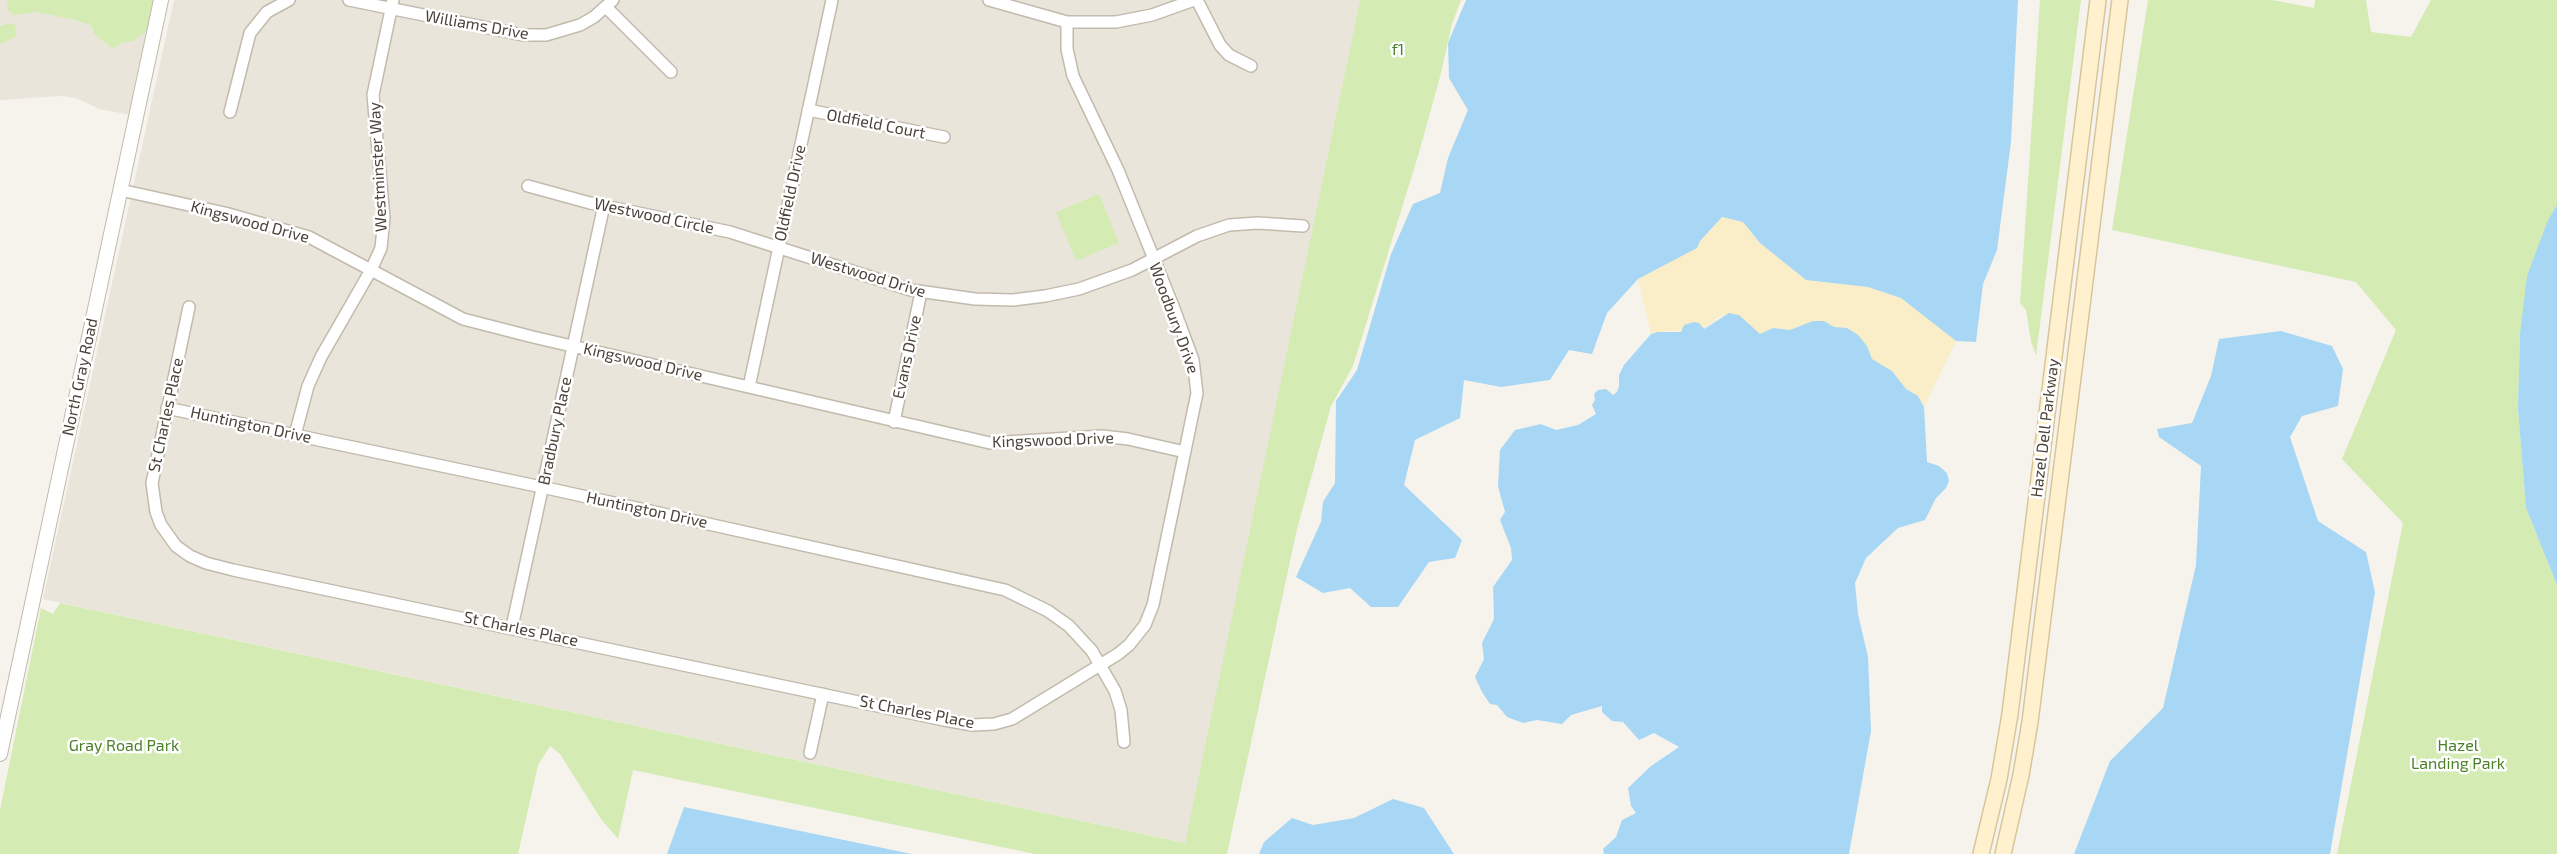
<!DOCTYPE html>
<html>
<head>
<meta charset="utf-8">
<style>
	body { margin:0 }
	canvas { display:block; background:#f6f3ec }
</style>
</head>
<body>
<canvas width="2557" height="854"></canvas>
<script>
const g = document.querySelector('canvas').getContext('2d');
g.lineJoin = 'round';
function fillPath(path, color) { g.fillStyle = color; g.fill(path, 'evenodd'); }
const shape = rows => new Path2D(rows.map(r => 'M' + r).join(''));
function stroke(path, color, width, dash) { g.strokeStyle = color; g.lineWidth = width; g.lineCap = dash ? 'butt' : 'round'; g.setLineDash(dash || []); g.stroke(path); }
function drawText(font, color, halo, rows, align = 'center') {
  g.font = font + ' "Exo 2",sans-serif'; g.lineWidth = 5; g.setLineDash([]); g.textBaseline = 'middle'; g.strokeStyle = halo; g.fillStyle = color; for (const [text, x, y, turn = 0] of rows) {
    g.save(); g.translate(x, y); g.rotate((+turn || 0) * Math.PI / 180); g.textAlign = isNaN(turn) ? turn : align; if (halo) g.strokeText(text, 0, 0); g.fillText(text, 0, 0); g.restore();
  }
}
const residential = shape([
	[0,0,7,0,14,15,36,12,75,20,92,26,93,33,113,49,121,43,133,41,148,30,131,115,99,109,76,98,62,96,0,100,0,44,16,37,10,23,0,26],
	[174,0,1360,0,1186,843,43,599]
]);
const green = shape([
	[7,0,155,0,148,30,133,41,121,43,113,49,93,33,92,26,75,20,36,12,14,15,8,10],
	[1360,0,1461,0,1452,24,1440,77,1418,156,1353,366,1331,406,1297,529,1227,854,1035,854,633,770,618,839,601,819,560,754,550,746,538,765,518,854,0,854,0,810,41,608,53,614,60,603,1185,843],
	[2040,0,2081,0,2036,356,2031,341,2026,310,2020,303],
	[2148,0,2272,0,2314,8,2315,0,2366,0,2371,32,2411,37,2431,0,2557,0,2557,205,2548,220,2520,334,2518,408,2526,508,2557,585,2557,854,2337,854,2403,523,2342,459,2396,330,2356,282,2112,230],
	[10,23,15,25,16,37,0,44,0,26],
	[1099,194,1119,243,1076,261,1056,212]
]);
const sand = shape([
	[1722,217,1743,222,1760,243,1806,280,1868,287,1901,298,1956,341,1924,407,1918,396,1906,389,1892,371,1872,359,1867,346,1847,328,1834,327,1824,321,1813,321,1790,330,1773,328,1760,335,1739,315,1721,316,1703,329,1658,332,1651,334,1638,279,1697,248,1700,241]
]);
const water = shape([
	[1466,0,2018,0,2011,142,1997,250,1983,284,1976,342,1956,341,1901,298,1868,287,1806,280,1760,243,1743,222,1722,217,1700,241,1697,248,1638,279,1607,313,1592,354,1569,350,1550,380,1501,387,1464,380,1460,418,1415,440,1404,485,1462,540,1455,558,1429,562,1398,607,1371,607,1350,588,1323,593,1296,577,1321,522,1323,502,1335,483,1336,401,1357,370,1391,254,1413,204,1440,193,1448,158,1468,110,1449,78,1448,43],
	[2557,205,2557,585,2526,508,2518,408,2520,334,2527,276,2548,220],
	[1729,313,1739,315,1760,334,1773,328,1790,330,1813,321,1824,321,1834,327,1847,328,1858,335,1867,346,1872,359,1892,371,1906,389,1918,396,1924,407,1927,462,1939,466,1947,473,1949,481,1946,488,1936,498,1925,520,1898,528,1866,558,1855,583,1858,614,1868,657,1871,731,1849,854,1604,854,1603,849,1616,837,1622,820,1636,813,1631,806,1628,788,1651,766,1679,747,1654,733,1639,740,1623,722,1612,721,1602,712,1602,706,1571,715,1562,724,1537,720,1523,723,1507,717,1497,705,1490,704,1482,692,1475,677,1484,659,1482,643,1494,619,1493,587,1512,560,1511,548,1500,520,1505,512,1498,486,1500,450,1515,430,1541,424,1556,430,1578,425,1596,414,1592,405,1595,400,1594,394,1598,390,1606,389,1613,395,1617,392,1619,386,1619,375,1624,365,1651,334,1658,332,1681,332,1684,325,1694,322,1699,323,1704,329],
	[2281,331,2332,346,2343,369,2338,406,2302,416,2290,437,2318,521,2366,552,2375,592,2330,854,2074,854,2110,761,2163,708,2196,565,2201,466,2159,437,2157,429,2192,423,2211,376,2219,339],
	[1393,799,1424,808,1454,854,1259,854,1264,842,1292,818,1313,825,1354,818],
	[684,807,912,854,667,854]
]);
const minor = shape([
	[349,0,523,35,546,35,580,25,594,17,613,0],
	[989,0,1067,22,1116,22,1152,15,1194,0],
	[1197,0,1220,45,1229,55,1251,66],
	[606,7,671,72],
	[808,110,944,137],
	[230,112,250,33,267,12,289,0],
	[528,186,590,203,730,232,911,290,975,299,1013,300,1045,296,1079,289,1132,270,1197,236,1229,225,1258,223,1303,226],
	[120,190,225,213,309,237,463,319,533,337,990,443,1102,436,1128,439,1185,452],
	[189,307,152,483,156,512,161,525,176,546,190,556,206,563,233,570,944,720,973,725,994,724,1012,719,1118,654,1129,645,1145,625,1153,605,1197,393,1193,360,1173,306,1118,170,1073,76,1067,49,1067,22],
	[749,387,832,0],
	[167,408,551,489,1005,590,1048,611,1069,626,1092,651,1115,691,1121,710,1124,742],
	[894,422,921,292],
	[295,435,308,386,321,357,371,270,381,248,384,218,373,95,393,0],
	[512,627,604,205],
	[810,753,823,694]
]);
const tertiary = shape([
	[0,754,161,0]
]);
const secondary = shape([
	[1981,854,1999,779,2010,714,2098,0],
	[2003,854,2021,775,2030,722,2120,0]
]);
const streetNames = [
	["Williams Drive",477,25,10],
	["Oldfield Court",876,124,11],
	["Westminster Way",378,167,-93],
	["Oldfield Drive",790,193,-78],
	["Westwood Circle",654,216,12],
	["Kingswood Drive",250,222,15],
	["Westwood Drive",868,275,17],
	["Woodbury Drive",1174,318,70],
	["Evans Drive",907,357,-78],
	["Kingswood Drive",643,362,13],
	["North Gray Road",80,377,-78],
	["St Charles Place",166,415,-78],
	["Huntington Drive",251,425,12],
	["Hazel Dell Parkway",2045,428,-83],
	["Bradbury Place",555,431,-78],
	["Kingswood Drive",1053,440,-2],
	["Huntington Drive",647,510,12],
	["St Charles Place",521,629,12],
	["St Charles Place",917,712,11]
];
const parkNames = [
	["f1",1398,50],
	["Gray Road Park",124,746],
	["Hazel",2458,746],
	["Landing Park",2458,764]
];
fillPath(residential, '#eae5da');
fillPath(green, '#d4ebb4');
fillPath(sand, '#faeec8');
fillPath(water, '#a7d7f4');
stroke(minor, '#c2baad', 14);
stroke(tertiary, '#c2baad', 16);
stroke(secondary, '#d7c69b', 18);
stroke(minor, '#fff', 11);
stroke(tertiary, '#fff', 14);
stroke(secondary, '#fff1cd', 15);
drawText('16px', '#4b4339', '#fff', streetNames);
drawText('16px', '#4c8128', '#fff', parkNames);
</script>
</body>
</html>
